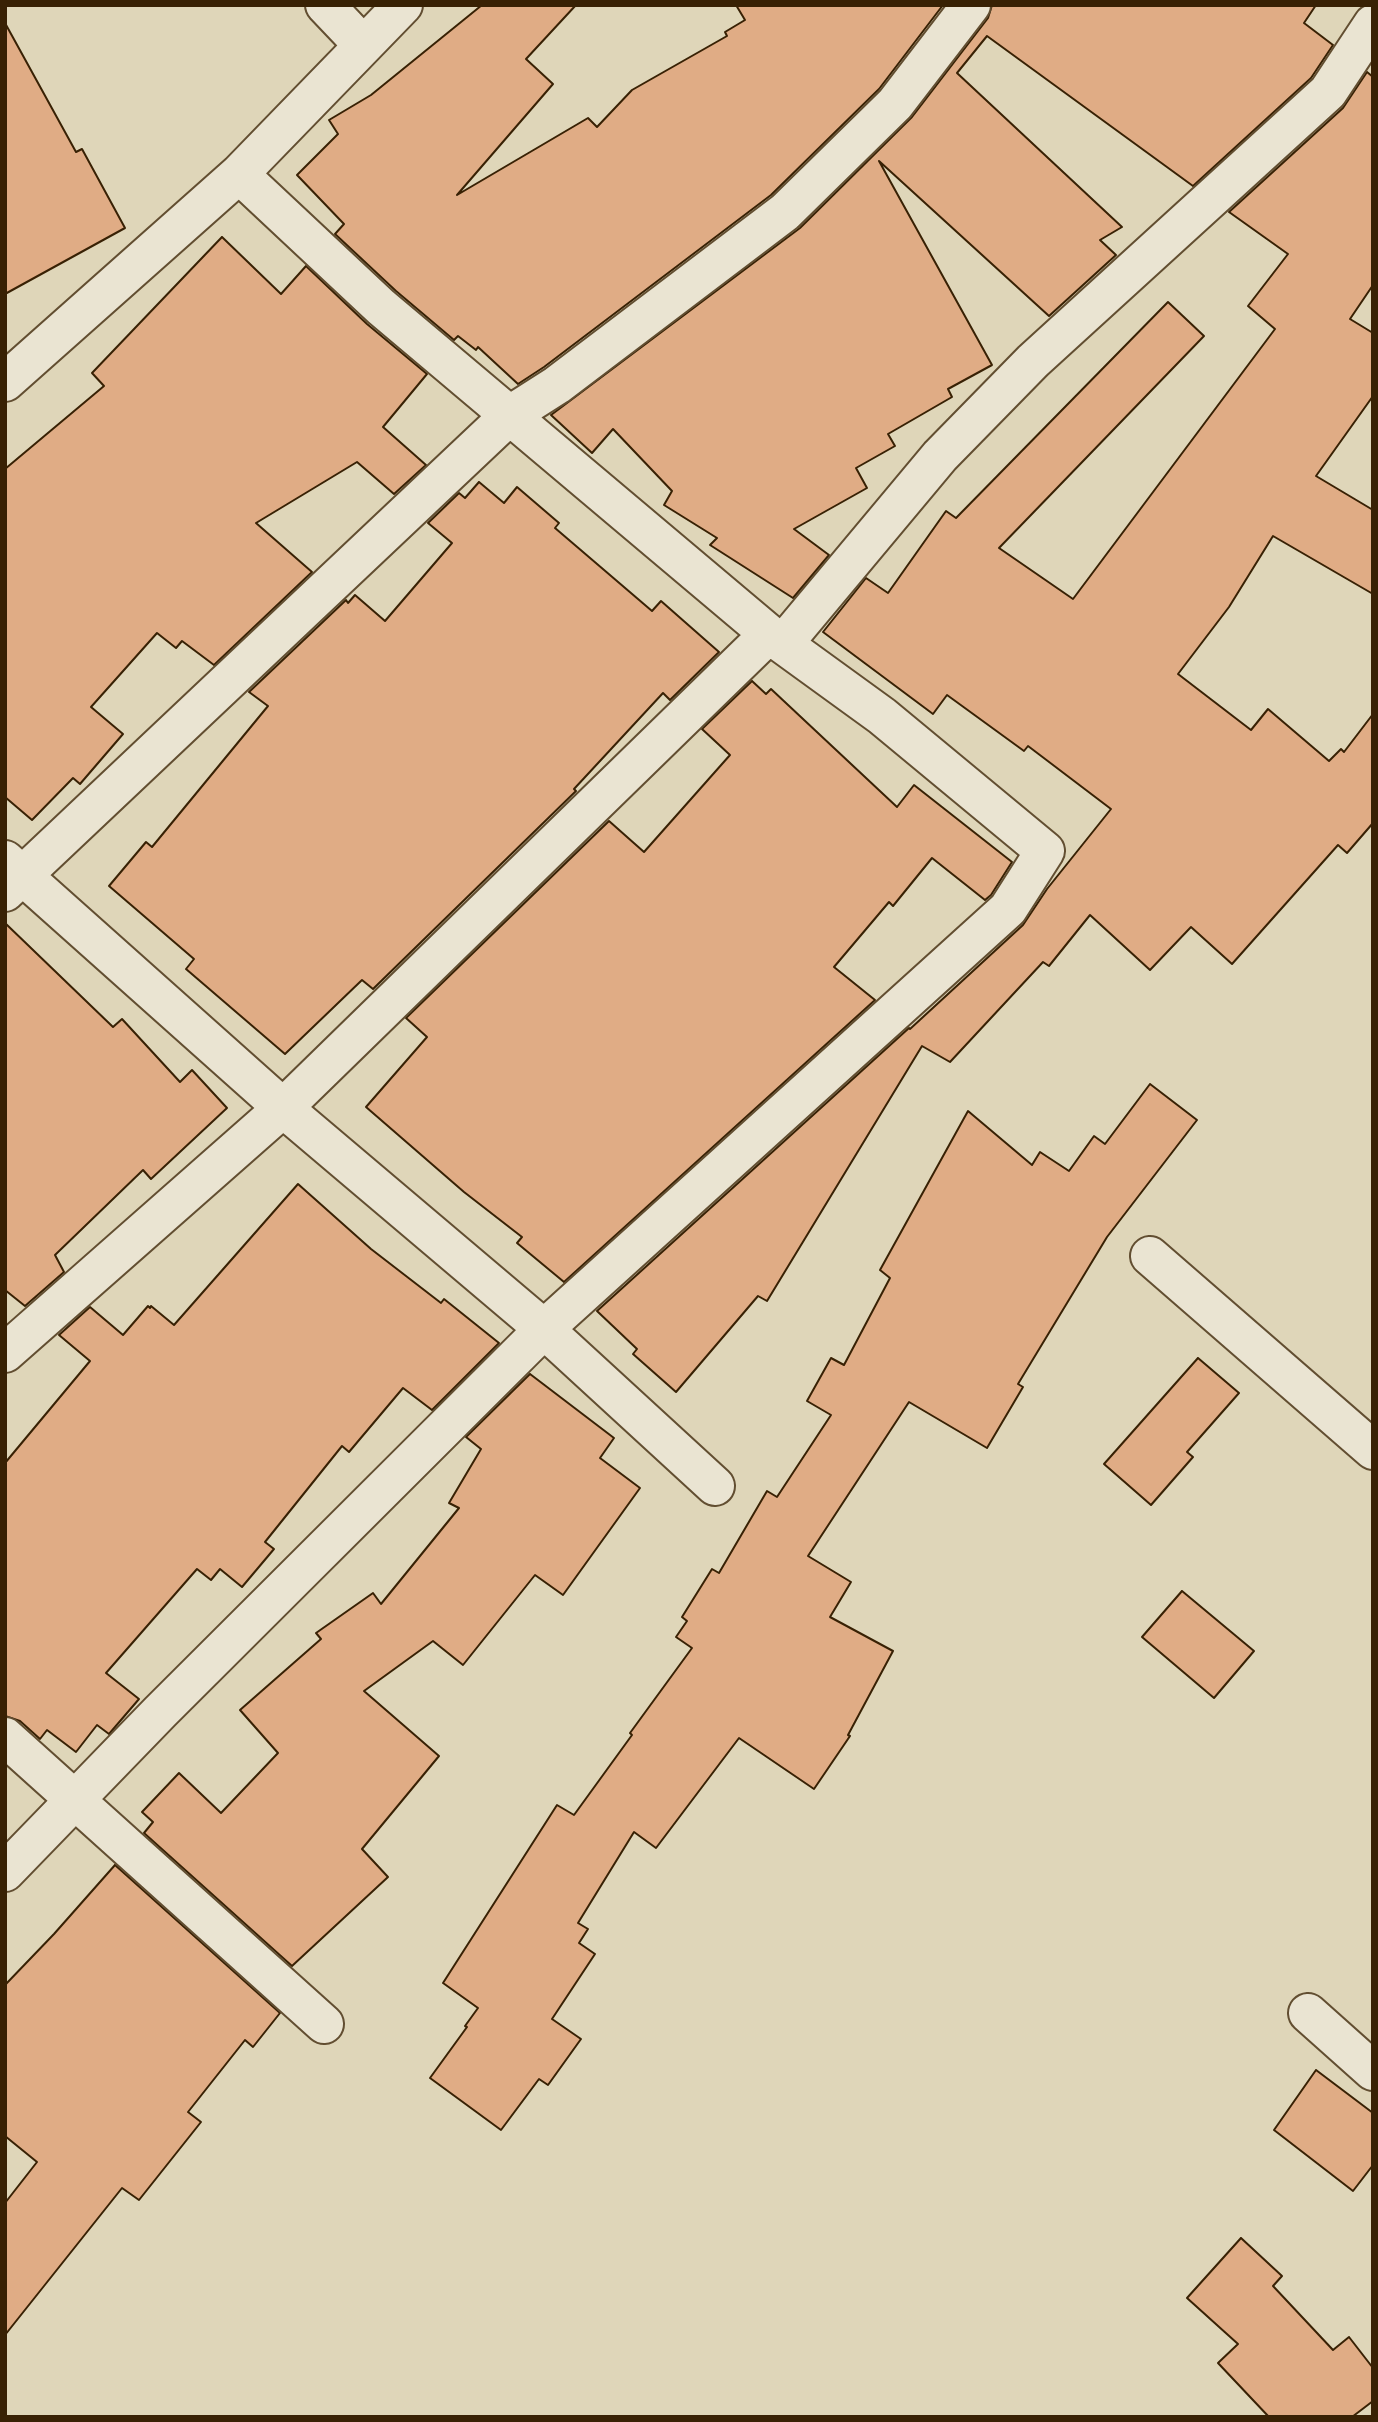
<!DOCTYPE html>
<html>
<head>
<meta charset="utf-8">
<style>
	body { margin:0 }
	#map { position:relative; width:1378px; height:2422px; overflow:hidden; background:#dfd6b9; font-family:"IM FELL English",serif }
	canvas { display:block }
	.frame { position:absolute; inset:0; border:7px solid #382104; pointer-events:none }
</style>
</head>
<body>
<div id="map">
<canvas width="1378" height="2422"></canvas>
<div class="frame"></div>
</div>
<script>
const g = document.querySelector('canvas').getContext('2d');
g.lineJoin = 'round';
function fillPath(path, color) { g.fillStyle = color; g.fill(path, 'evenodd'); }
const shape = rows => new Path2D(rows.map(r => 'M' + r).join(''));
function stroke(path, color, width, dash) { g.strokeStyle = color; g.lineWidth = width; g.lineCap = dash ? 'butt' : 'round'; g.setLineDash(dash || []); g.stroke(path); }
const building = shape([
	[482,5,576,5,526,59,553,84,457,195,588,118,597,127,632,90,727,36,725,32,745,20,736,5,943,5,879,89,771,195,544,367,518,384,478,347,476,350,458,336,454,340,396,291,335,234,344,224,297,175,338,134,329,120,371,95,482,5],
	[992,5,1316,5,1304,23,1333,45,1311,78,1193,186,987,36,957,73,1122,227,1100,240,1116,255,1049,316,879,161,992,365,948,389,952,397,888,434,895,446,856,468,867,488,794,529,829,555,793,598,710,545,717,538,664,505,672,491,613,429,592,453,551,415,800,228,912,117,988,18,992,5],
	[5,23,76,152,82,149,125,228,5,294,5,23],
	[1367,72,1373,77,1373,285,1350,319,1373,333,1373,396,1316,476,1373,510,1373,594,1273,536,1229,607,1178,674,1251,730,1268,709,1329,761,1341,749,1344,752,1373,714,1373,823,1347,853,1338,845,1232,964,1191,927,1150,970,1090,915,1049,966,1043,962,950,1062,922,1046,767,1301,758,1296,676,1392,633,1354,637,1349,597,1311,909,1028,910,1029,1023,925,1047,889,1111,809,1028,746,1024,751,947,695,933,714,823,632,866,578,888,593,946,511,956,518,1168,302,1204,336,999,548,1073,599,1275,329,1248,306,1288,254,1229,212,1343,108,1367,72],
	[222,237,281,294,306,266,367,324,427,374,383,427,426,465,394,494,357,462,256,523,312,572,214,665,182,641,176,648,157,633,91,707,123,734,80,784,73,778,32,820,5,797,5,469,104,386,92,373,222,237],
	[479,482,504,503,517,487,559,523,555,528,652,611,661,601,719,652,670,700,663,693,574,789,576,791,373,989,362,980,285,1054,186,969,194,959,109,886,146,842,152,847,268,706,249,692,346,600,348,603,355,595,385,621,452,543,428,523,459,493,465,498,479,482],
	[752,681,766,694,771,689,897,807,914,785,1012,862,991,895,985,900,932,858,893,906,889,902,834,967,875,1000,564,1282,517,1243,522,1237,464,1192,366,1107,427,1037,406,1018,609,821,644,852,730,755,702,729,752,681],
	[5,923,113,1027,122,1019,180,1082,192,1070,227,1108,151,1179,143,1170,55,1255,64,1272,25,1306,5,1290,5,923],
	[1150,1084,1197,1120,1107,1237,1018,1384,1023,1387,987,1448,909,1402,808,1556,851,1582,830,1617,893,1651,848,1735,850,1736,814,1789,739,1738,656,1848,634,1832,578,1923,588,1929,579,1943,595,1954,552,2019,581,2039,548,2085,539,2079,501,2130,430,2078,467,2027,465,2026,478,2008,443,1983,557,1805,574,1815,632,1735,630,1733,692,1648,676,1637,687,1621,682,1617,712,1569,719,1573,767,1491,777,1497,831,1415,807,1401,831,1358,844,1365,890,1278,880,1270,968,1111,1032,1165,1040,1152,1069,1171,1094,1136,1105,1144,1150,1084],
	[298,1184,371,1249,441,1303,444,1299,499,1343,432,1410,403,1388,349,1452,342,1446,265,1542,274,1549,242,1587,220,1569,211,1580,197,1569,106,1673,139,1699,109,1734,97,1725,76,1752,47,1730,40,1739,20,1721,5,1716,5,1463,90,1361,59,1335,90,1307,123,1335,148,1306,150,1308,151,1306,174,1325,298,1184],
	[1198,1358,1239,1393,1187,1452,1193,1457,1151,1505,1104,1464,1198,1358],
	[530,1374,614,1438,600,1458,640,1488,563,1595,535,1575,463,1665,433,1641,364,1691,439,1756,362,1849,388,1877,292,1966,144,1833,153,1822,142,1812,179,1773,221,1813,278,1753,240,1710,321,1639,316,1633,373,1593,381,1604,459,1508,449,1503,481,1449,466,1437,530,1374],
	[1182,1591,1254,1651,1214,1698,1142,1637,1182,1591],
	[115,1865,280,2013,253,2047,245,2040,188,2112,201,2122,139,2200,122,2188,5,2335,5,2203,37,2162,5,2136,5,1985,54,1934,115,1865],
	[1316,2070,1373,2113,1373,2165,1353,2191,1274,2130,1316,2070],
	[1241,2238,1282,2276,1273,2286,1333,2350,1349,2337,1373,2368,1373,2401,1352,2417,1269,2417,1218,2363,1238,2344,1187,2298,1241,2238]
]);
const minor = shape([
	[325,5,363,45],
	[5,382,239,174,403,5],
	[783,644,940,456,1033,361,1328,92,1373,24],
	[5,860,283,1108,544,1329,715,1486],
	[5,892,510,415,557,385,785,212,895,104,971,5],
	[1150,1256,1373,1450],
	[5,1353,283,1108,769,634],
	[5,1737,324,2024],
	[5,1872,160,1712,544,1329,1008,909,1045,851,882,716,769,634,381,307,239,174],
	[1308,2013,1373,2071]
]);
fillPath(building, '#e0ac85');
stroke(building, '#382104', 2);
stroke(minor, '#624e31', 42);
stroke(minor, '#eae4d2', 38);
</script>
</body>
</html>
